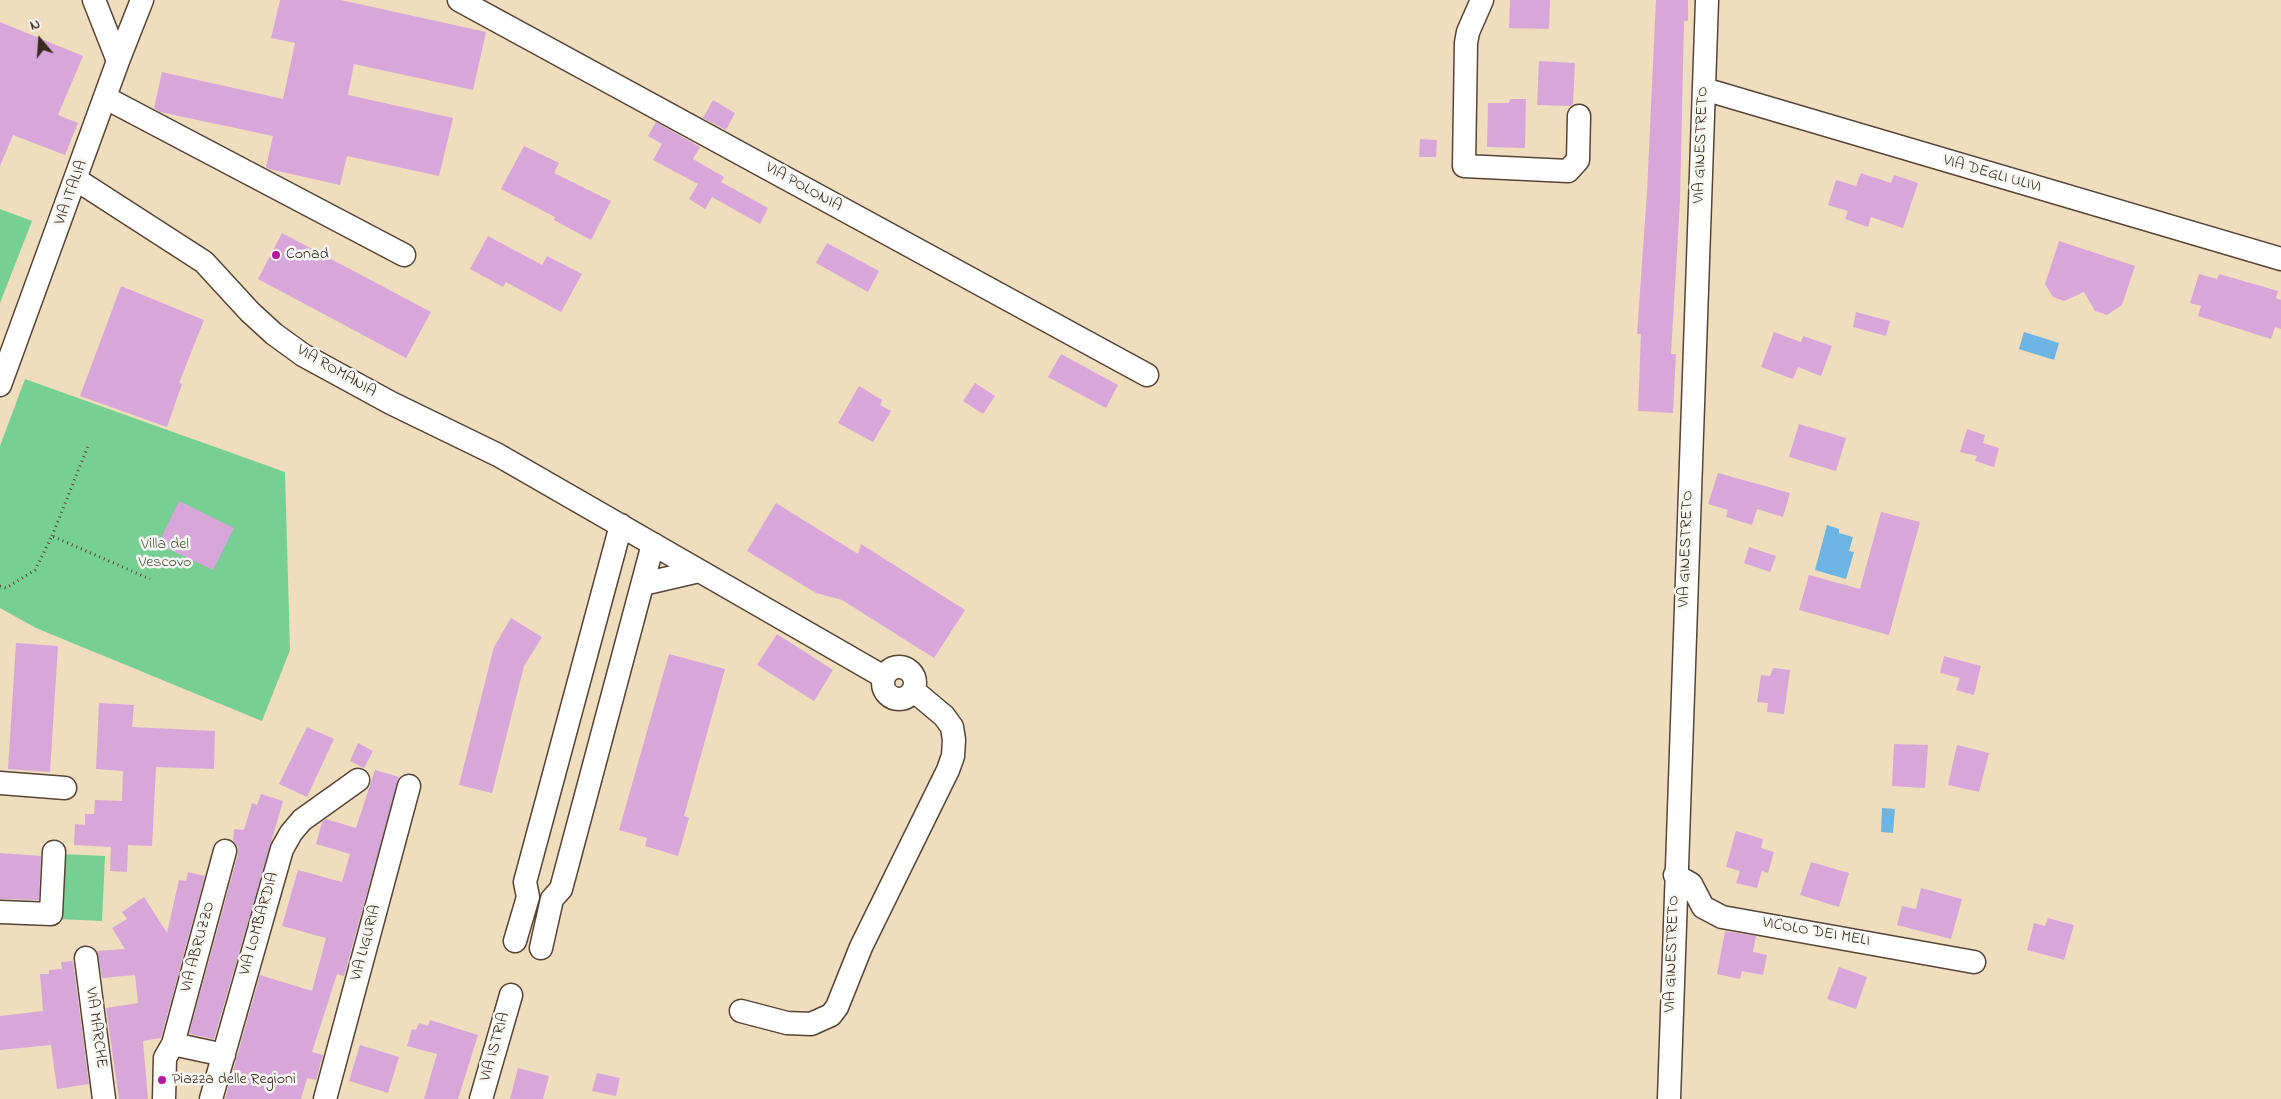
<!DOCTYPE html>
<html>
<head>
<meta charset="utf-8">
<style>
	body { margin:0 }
	#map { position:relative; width:2281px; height:1099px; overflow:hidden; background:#f0ddbe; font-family:"Indie Flower",sans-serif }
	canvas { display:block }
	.north { position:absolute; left:15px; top:15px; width:50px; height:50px; -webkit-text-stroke:4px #f6f6f2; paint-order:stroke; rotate:342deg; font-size:14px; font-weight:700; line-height:20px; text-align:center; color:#3b2a1e }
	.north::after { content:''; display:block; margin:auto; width:18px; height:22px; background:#3b2a1e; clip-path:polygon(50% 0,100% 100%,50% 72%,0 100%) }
</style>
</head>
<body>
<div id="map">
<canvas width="2281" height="1099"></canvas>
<div class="north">N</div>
</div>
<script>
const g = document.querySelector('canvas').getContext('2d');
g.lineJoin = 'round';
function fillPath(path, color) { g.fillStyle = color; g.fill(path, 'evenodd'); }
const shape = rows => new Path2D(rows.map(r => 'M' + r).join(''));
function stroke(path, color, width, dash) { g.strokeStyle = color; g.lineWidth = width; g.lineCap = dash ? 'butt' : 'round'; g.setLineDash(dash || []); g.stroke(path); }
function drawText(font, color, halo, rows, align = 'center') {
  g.font = font + ' "Indie Flower",sans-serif'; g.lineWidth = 5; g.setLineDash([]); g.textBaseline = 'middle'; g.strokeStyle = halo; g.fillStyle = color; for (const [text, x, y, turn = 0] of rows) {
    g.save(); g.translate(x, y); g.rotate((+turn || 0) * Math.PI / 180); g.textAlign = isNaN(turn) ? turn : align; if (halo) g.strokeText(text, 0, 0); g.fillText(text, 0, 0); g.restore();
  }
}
const green = shape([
	[0,209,32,221,0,303],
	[25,379,285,472,290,650,262,721,36,628,0,608,0,446],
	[61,854,105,856,102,921,58,919]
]);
const water = shape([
	[2024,332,2059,343,2054,360,2019,349],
	[1827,525,1839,529,1839,533,1853,537,1849,551,1854,552,1846,579,1815,570],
	[1882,808,1895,809,1893,833,1881,832]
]);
const building = shape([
	[280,0,341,0,486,32,473,90,354,64,348,95,453,118,439,176,347,156,340,185,269,169,266,167,273,136,160,112,154,108,162,72,283,99,295,43,271,38],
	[1510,0,1550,0,1549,29,1509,28],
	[1656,0,1688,0,1688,21,1684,21,1680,201,1671,354,1676,354,1673,413,1638,411,1641,334,1637,334,1647,192],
	[0,22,83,56,58,115,78,123,65,155,13,135,0,166],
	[1539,61,1575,63,1573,104,1571,106,1537,105],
	[1510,99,1526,99,1525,148,1487,147,1488,103,1509,103],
	[713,100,735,113,726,130,703,118],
	[656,122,700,147,693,159,724,177,721,182,768,208,760,224,712,197,705,209,689,199,698,184,653,160,662,144,648,136],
	[1420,139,1437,140,1436,157,1419,157],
	[524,146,559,163,554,173,611,201,591,240,554,220,555,217,501,189],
	[1861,173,1891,183,1894,175,1918,183,1903,228,1871,217,1868,227,1845,219,1848,211,1828,205,1836,180,1856,186],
	[282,233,431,312,406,358,258,279],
	[488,236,542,265,547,256,582,274,561,312,506,282,503,287,470,269],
	[2059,241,2135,266,2122,305,2107,315,2095,311,2084,292,2064,301,2053,297,2045,284],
	[827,243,879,271,868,292,816,263],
	[2199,274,2217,279,2219,274,2278,291,2276,298,2281,300,2281,329,2275,327,2271,339,2198,316,2201,306,2190,303],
	[121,286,204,320,179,383,182,384,167,427,80,396],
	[1856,312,1890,321,1886,336,1853,327],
	[1774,332,1801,342,1803,336,1832,346,1821,376,1798,367,1793,379,1761,367],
	[1061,354,1118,385,1106,408,1048,377],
	[975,383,995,396,983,414,963,401],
	[859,386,882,400,880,405,891,411,873,442,838,423],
	[1799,424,1846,438,1836,471,1789,457],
	[1967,429,1985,435,1983,443,1999,448,1994,467,1975,461,1977,456,1960,452],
	[1718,473,1790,493,1783,517,1757,509,1752,525,1726,517,1728,510,1708,504],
	[179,501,234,528,213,570,158,544],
	[776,503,858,554,861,544,965,610,934,658,842,600,816,593,747,551],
	[1881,512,1920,522,1889,635,1799,610,1809,575,1860,589],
	[1749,547,1776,556,1770,572,1744,563],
	[511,618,542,637,524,666,492,793,459,785,494,647],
	[777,634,833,670,814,701,757,665],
	[16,643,58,646,50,772,8,769],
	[669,654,725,669,684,816,689,818,678,856,645,846,647,838,619,830],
	[1944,656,1981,666,1974,695,1956,690,1960,678,1940,673],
	[1773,668,1790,670,1784,714,1767,712,1768,703,1757,702,1761,675,1770,676],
	[99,703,134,705,132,727,215,731,214,769,156,767,152,846,128,845,127,872,110,871,111,847,74,845,75,824,85,825,85,814,94,814,95,800,122,801,123,771,96,769],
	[307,727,334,739,307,797,279,784],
	[358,743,373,751,364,768,350,761],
	[1894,744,1928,745,1925,788,1892,786],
	[1957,745,1989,753,1979,792,1948,785],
	[375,770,399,777,344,976,337,974,312,1052,323,1055,316,1080,307,1078,301,1099,225,1099,260,975,312,991,326,938,282,926,298,870,342,882,350,854,316,844,322,822,326,819,356,828],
	[261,794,283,801,214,1039,189,1034,238,854,238,847,233,841,234,829,244,830,252,803,257,805],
	[1736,831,1763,839,1761,848,1774,852,1768,873,1762,871,1757,888,1736,883,1740,871,1726,867],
	[0,853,41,856,39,900,0,899],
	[1811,862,1849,873,1839,907,1800,895],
	[188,872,205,876,161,1038,143,1041,148,1099,119,1099,106,1008,138,1003,135,975,102,978,97,951,125,949,112,928,127,919,122,912,144,897,167,933,179,880,186,881],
	[1921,888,1962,899,1951,939,1897,925,1902,906,1916,909],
	[2048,918,2074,925,2064,960,2027,950,2034,923,2045,926],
	[1725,931,1756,936,1753,952,1767,955,1763,975,1742,971,1740,979,1717,974],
	[73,961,89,1084,57,1089,51,1045,0,1050,0,1016,43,1011,40,974,49,974,49,970,62,969,61,962],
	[1839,967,1867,977,1856,1009,1827,999],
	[430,1020,478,1035,458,1099,424,1099,437,1054,407,1046,412,1029,416,1030,419,1023,428,1026],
	[360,1045,399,1057,388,1093,349,1081],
	[518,1068,549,1076,543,1099,510,1099],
	[597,1073,620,1078,616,1096,592,1091]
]);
const path = shape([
	[52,536,88,446],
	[0,586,6,588,35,570,52,536,150,579]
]);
const minor = shape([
	[459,0,1147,375],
	[1482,0,1468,32,1466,43,1464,166,1568,171,1578,160,1579,116],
	[118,61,142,0],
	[1704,89,2281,259],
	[106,98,404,255],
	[77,180,204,262,250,312,274,334,303,355,391,403,498,455,884,677],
	[0,385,118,61,94,0],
	[643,584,699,571],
	'883 683a16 16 0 1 1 32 0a16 16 0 1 1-32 0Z',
	[0,783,65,788],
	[1675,875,1691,884,1703,907,1722,917,1974,962],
	[0,912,51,914,54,852],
	[515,941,528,897,525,882,621,525],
	[541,948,552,899,561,889,653,544],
	[86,958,104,1099],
	[741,1011,787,1023,811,1024,831,1015,837,1007,861,947,948,770,953,756,954,740,952,727,944,716,913,690],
	[173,1044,225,851],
	[164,1099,165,1058,173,1044,224,1055],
	[211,1099,282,849,291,833,302,820,358,780],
	[325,1099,409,786],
	[481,1099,511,995],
	[1669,1099,1707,0]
]);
const markers = [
	[276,255,5,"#b5179e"],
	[162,1080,5,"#b5179e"]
];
const streetNames = [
	["VIA GINESTRETO",1702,145,-88],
	["VIA DEGLI ULIVI",1992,175,16],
	["VIA POLONIA",803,188,29],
	["VIA ITALIA",72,193,-70],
	["VIA ROMANIA",336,372,30],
	["VIA GINESTRETO",1687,549,-88],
	["VIA LOMBARDIA",260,924,-74],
	["VICOLO DEI MELI",1816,933,10],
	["VIA LIGURIA",367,943,-75],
	["VIA ABRUZZO",199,947,-75],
	["VIA GINESTRETO",1673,954,-88],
	["VIA MARCHE",95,1028,82],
	["VIA ISTRIA",496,1047,-74]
];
const poiNames = [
	["Conad",286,255],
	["Piazza delle Regioni",172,1080]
];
const parkNames = [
	["Villa del",165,545],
	["Vescovo",165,563]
];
fillPath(green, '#78cf94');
fillPath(water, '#6cb4e4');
fillPath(building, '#d7a7da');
stroke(minor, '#564536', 25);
stroke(path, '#564536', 3, [1, 4]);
stroke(minor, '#fff', 22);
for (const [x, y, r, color] of markers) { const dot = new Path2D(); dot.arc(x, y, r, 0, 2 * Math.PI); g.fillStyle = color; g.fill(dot); stroke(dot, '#f6f6f2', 2); }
drawText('16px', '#3b2a1e', '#f6f6f2', streetNames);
drawText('16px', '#3b2a1e', '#f6f6f2', poiNames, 'left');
drawText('16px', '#4d5c41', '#f6f6f2', parkNames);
</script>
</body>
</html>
